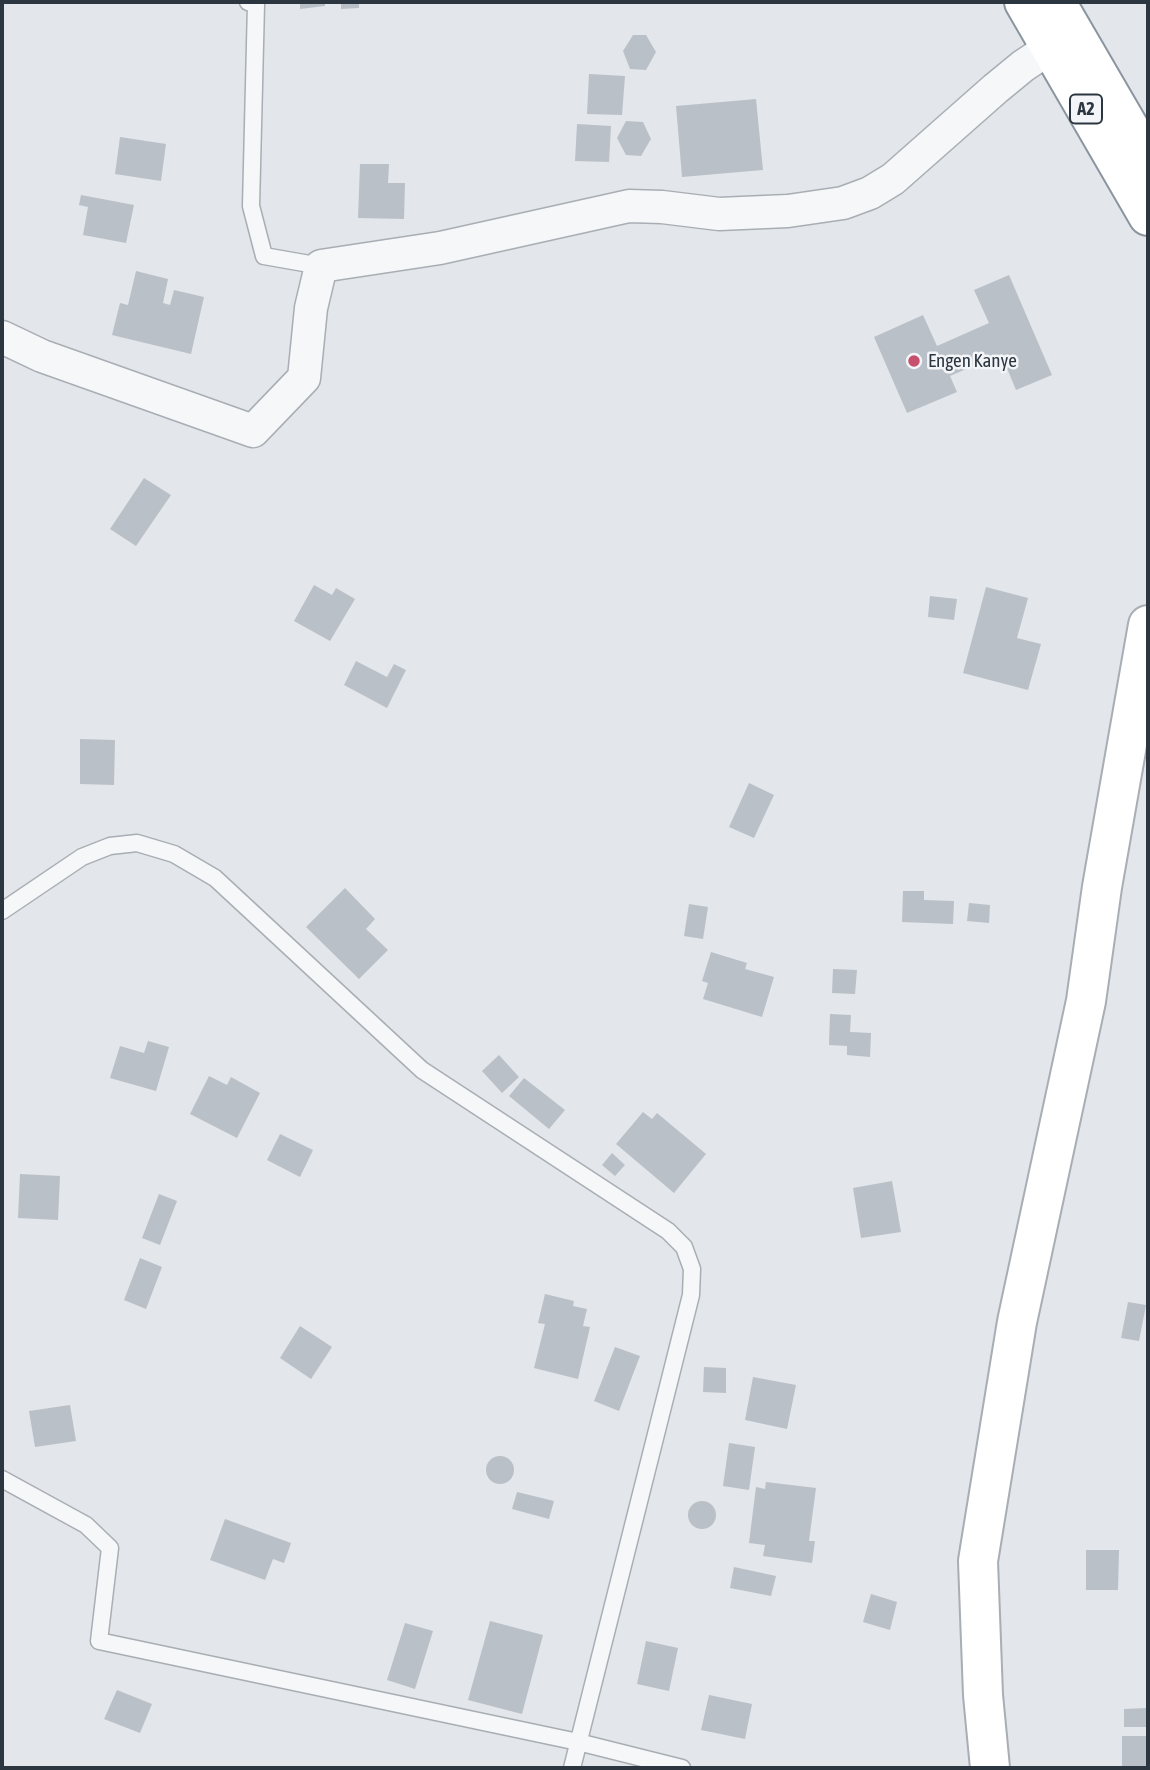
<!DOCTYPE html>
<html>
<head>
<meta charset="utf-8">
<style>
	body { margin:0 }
	#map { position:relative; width:1150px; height:1770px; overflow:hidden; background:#e3e6ea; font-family:"Asap Condensed",sans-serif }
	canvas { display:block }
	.frame { position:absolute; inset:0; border:4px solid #2c3641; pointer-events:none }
</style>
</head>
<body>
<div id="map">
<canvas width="1150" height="1770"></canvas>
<div class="frame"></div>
</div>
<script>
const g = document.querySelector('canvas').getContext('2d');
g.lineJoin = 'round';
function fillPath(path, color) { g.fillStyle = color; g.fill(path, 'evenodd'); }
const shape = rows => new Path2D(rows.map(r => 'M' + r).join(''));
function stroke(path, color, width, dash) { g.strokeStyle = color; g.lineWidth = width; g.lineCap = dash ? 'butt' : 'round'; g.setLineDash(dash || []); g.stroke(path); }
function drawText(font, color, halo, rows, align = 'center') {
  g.font = font + ' "Asap Condensed",sans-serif'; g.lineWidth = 5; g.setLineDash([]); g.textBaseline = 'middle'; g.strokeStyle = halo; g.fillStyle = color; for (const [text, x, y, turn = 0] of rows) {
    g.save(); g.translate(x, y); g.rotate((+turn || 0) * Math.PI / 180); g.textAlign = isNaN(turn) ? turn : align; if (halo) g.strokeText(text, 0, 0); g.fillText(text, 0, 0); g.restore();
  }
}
const building = shape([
	[300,2,325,2,325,6,300,9],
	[341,2,359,2,359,8,341,9],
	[633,35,646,35,656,52,646,70,630,69,623,51],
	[589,74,625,76,622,115,587,114],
	[756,99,763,170,682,177,676,106],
	[626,121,643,122,651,139,641,156,626,155,617,138],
	[577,124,611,126,609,162,575,161],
	[120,137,166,144,161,181,115,174],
	[360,164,389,164,388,183,405,183,404,219,358,218],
	[81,195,134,205,126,243,83,235,88,207,79,205],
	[136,271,168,279,163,303,170,305,174,290,204,297,191,354,112,335,120,303,128,305],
	[1009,275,1052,375,1016,390,1001,354,950,376,957,392,907,413,874,337,923,315,937,346,989,323,974,290],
	[144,478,171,495,136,546,110,529],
	[314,585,332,595,336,588,355,599,330,641,294,621],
	[986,587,1028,598,1017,638,1041,644,1028,690,963,673],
	[930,596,957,599,954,620,928,617],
	[356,661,387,677,394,664,406,670,387,708,344,685],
	[80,739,115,740,114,785,80,784],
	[749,783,774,795,754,838,729,827],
	[345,888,375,919,366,929,388,950,359,979,306,927],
	[903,891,924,891,924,900,954,901,953,924,902,922],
	[969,903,990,905,989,923,967,921],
	[689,904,708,907,703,939,684,936],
	[711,952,747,963,745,969,774,977,762,1017,703,999,708,983,702,981],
	[833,969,857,970,855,994,832,993],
	[830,1014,851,1015,850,1032,871,1033,870,1057,847,1055,847,1046,829,1045],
	[148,1041,169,1047,156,1091,110,1078,120,1046,144,1053],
	[499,1055,519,1077,502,1093,482,1071],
	[209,1076,227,1085,231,1077,260,1093,237,1138,190,1114],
	[524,1078,565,1110,549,1129,509,1096],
	[643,1112,652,1119,657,1113,706,1154,674,1193,616,1144],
	[280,1134,313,1150,300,1177,267,1160],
	[612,1153,625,1165,615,1176,602,1165],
	[20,1174,60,1176,58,1220,18,1218],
	[892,1181,901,1232,861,1238,853,1188],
	[159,1194,177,1201,160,1245,142,1238],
	[140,1258,162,1267,146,1309,124,1300],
	[545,1294,574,1301,573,1306,587,1309,583,1326,590,1327,578,1379,534,1368,545,1324,538,1323],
	[1128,1302,1146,1305,1139,1341,1121,1338],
	[300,1326,332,1347,311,1379,280,1358],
	[615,1347,640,1356,619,1411,594,1401],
	[704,1367,726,1368,726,1393,703,1392],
	[753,1377,796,1385,787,1429,745,1420],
	[70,1405,76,1441,35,1447,29,1411],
	[729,1443,755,1447,749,1490,723,1486],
	'486 1470a14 14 0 1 1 28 0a14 14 0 1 1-28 0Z',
	[766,1482,816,1488,809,1541,815,1541,812,1563,763,1556,765,1545,749,1543,756,1487,765,1489],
	[517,1492,554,1501,549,1519,512,1509],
	'688 1515a14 14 0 1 1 28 0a14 14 0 1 1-28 0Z',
	[225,1519,291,1543,284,1563,273,1559,265,1580,210,1560],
	[1086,1550,1119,1550,1118,1590,1086,1590],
	[734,1567,776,1576,771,1596,730,1588],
	[871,1594,897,1602,890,1630,863,1622],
	[490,1621,543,1635,522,1714,468,1700],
	[405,1623,433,1631,415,1689,387,1680],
	[646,1641,678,1648,669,1691,637,1684],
	[117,1690,152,1704,140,1733,104,1719],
	[709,1695,752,1704,745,1739,701,1730],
	[1147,1708,1147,1727,1124,1727,1124,1709],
	[1122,1736,1148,1736,1148,1768,1122,1768]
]);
const lane = shape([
	[248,2,256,4,251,206,264,256,321,266],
	[2,911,82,857,110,846,137,843,174,854,215,878,422,1070,668,1231,684,1247,692,1269,691,1295,572,1768],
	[2,1479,86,1525,110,1548,99,1641,578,1742,682,1768]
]);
const street = shape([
	[2,337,42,356,253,431,304,378,311,308,321,266,440,248,629,206,662,207,719,214,788,211,843,203,870,193,893,179,995,89,1023,66,1050,48]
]);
const secondary = shape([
	[990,1768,983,1695,978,1561,1017,1322,1086,1001,1102,887,1148,625]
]);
const highway = shape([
	[1024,2,1148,216],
	[1056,2,1148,160]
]);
const markers = [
	[914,361,7,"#c7506d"]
];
const shields = [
	[1086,109,32]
];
const shieldNames = [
	["A2",1086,109]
];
const poiNames = [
	["Engen Kanye",928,361]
];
fillPath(building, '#bac0c7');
stroke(lane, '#a8aeb4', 19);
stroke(street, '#a8aeb4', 35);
stroke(secondary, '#a8aeb4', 42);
stroke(highway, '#8b95a0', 42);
stroke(lane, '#f5f7f9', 16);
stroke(street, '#f5f7f9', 32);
stroke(secondary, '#fff', 38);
stroke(highway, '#fff', 38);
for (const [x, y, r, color] of markers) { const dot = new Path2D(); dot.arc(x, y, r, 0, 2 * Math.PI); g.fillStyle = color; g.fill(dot); stroke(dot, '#f3f5f8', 2.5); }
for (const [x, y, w] of shields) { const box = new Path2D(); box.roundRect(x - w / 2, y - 14.5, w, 29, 5); g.fillStyle = '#f3f5f8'; g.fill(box); stroke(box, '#2c3641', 2); }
drawText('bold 18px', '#2c3641', null, shieldNames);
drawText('19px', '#2c3641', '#f3f5f8', poiNames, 'left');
</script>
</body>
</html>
